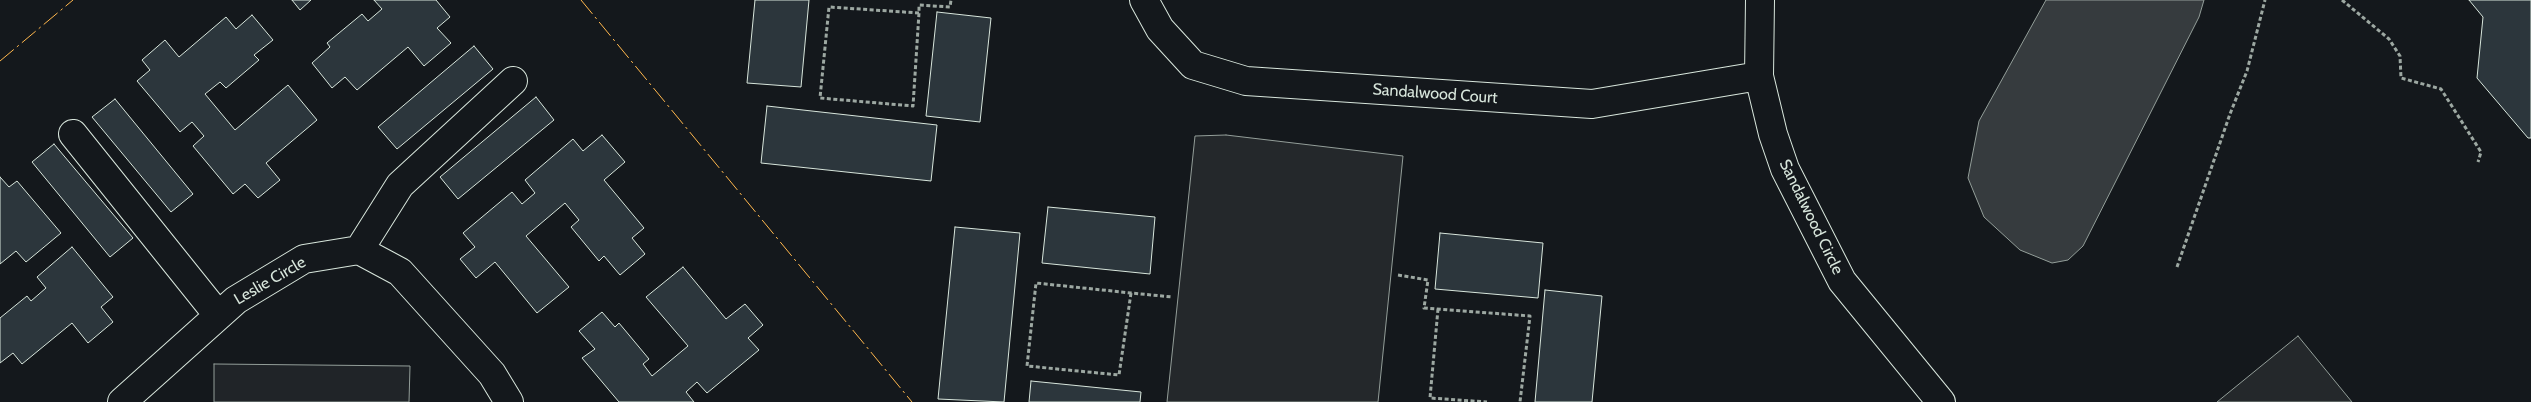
<!DOCTYPE html>
<html>
<head>
<meta charset="utf-8">
<style>
	body { margin:0 }
	canvas { display:block; background:#14181c }
</style>
</head>
<body>
<canvas width="2531" height="402"></canvas>
<script>
const g = document.querySelector('canvas').getContext('2d');
g.lineJoin = 'round';
function fillPath(path, color) { g.fillStyle = color; g.fill(path, 'evenodd'); }
const shape = rows => new Path2D(rows.map(r => 'M' + r).join(''));
function stroke(path, color, width, dash) { g.strokeStyle = color; g.lineWidth = width; g.lineCap = dash ? 'butt' : 'round'; g.setLineDash(dash || []); g.stroke(path); }
function drawText(font, color, halo, rows, align = 'center') {
  g.font = font + ' Cabin,sans-serif'; g.lineWidth = 4; g.setLineDash([]); g.textBaseline = 'middle'; g.strokeStyle = halo; g.fillStyle = color; for (const [text, x, y, turn = 0] of rows) {
    g.save(); g.translate(x, y); g.rotate((+turn || 0) * Math.PI / 180); g.textAlign = isNaN(turn) ? turn : align; if (halo) g.strokeText(text, 0, 0); g.fillText(text, 0, 0); g.restore();
  }
}
const green = shape([
	[214,364,410,366,409,402,214,402,214,364]
]);
const parking = shape([
	[1226,135,1403,156,1378,402,1167,402,1195,136,1226,135],
	[2298,336,2352,402,2217,402,2298,336]
]);
const water = shape([
	[2046,0,2204,0,2199,17,2083,246,2068,260,2052,263,2020,250,1984,217,1968,178,1979,121,2046,0]
]);
const building = shape([
	[292,0,311,0,300,10,292,0],
	[374,0,436,0,450,17,437,28,451,43,424,66,408,47,357,90,345,77,332,88,312,63,330,47,327,43,362,14,368,21,382,9,374,0],
	[755,0,809,0,801,87,747,83,755,0],
	[2469,0,2531,0,2531,138,2528,138,2477,78,2483,17,2469,0],
	[937,12,991,18,980,122,926,116,937,12],
	[252,15,273,40,254,55,259,60,226,88,220,82,205,94,235,130,288,85,317,120,266,163,280,180,258,198,245,184,233,194,193,146,204,136,192,122,180,132,137,81,150,70,142,60,165,40,179,57,226,17,236,29,252,15],
	[474,46,493,69,397,149,378,127,474,46],
	[536,97,554,120,458,199,440,177,536,97],
	[115,99,193,194,171,212,92,117,115,99],
	[767,106,937,125,931,181,761,163,767,106],
	[602,135,625,162,604,180,644,228,632,238,645,254,620,275,604,256,599,261,571,227,579,220,565,203,526,236,569,287,537,313,495,262,476,278,460,259,475,247,463,233,512,192,522,204,535,193,525,180,573,139,583,151,602,135],
	[54,144,133,238,110,257,32,162,54,144],
	[0,177,9,187,17,181,61,233,26,262,16,251,0,264,0,177],
	[1048,207,1155,217,1150,274,1042,263,1048,207],
	[955,227,1020,233,1004,402,938,399,955,227],
	[1440,233,1543,243,1538,298,1435,289,1440,233],
	[72,247,113,297,101,307,113,322,88,343,72,323,22,364,13,353,0,363,0,318,27,296,31,301,46,288,37,277,72,247],
	[683,267,726,319,745,304,763,325,748,338,759,350,707,393,697,382,686,392,694,402,619,402,582,358,595,349,579,331,602,312,615,327,619,323,649,359,643,364,652,376,688,346,646,297,683,267],
	[1545,290,1602,296,1592,402,1535,402,1545,290],
	[1031,381,1141,392,1140,402,1029,402,1031,381]
]);
const path = shape([
	[2342,0,2389,39,2400,56,2401,78,2441,89,2481,152,2478,162],
	[919,13,829,7,820,98,913,106,919,13,919,5,950,7,951,0],
	[2177,267,2230,114,2247,71,2265,0],
	[1398,275,1428,280,1424,308,1530,316,1520,402],
	[1131,293,1119,375,1027,366,1036,283,1131,293,1172,297],
	[1438,309,1430,398,1487,402]
]);
const minor = shape([
	[1144,0,1160,29,1193,65,1246,81,1592,104,1759,76],
	[1760,0,1759,76,1773,134,1785,169,1842,281,1941,402],
	[73,134,218,315],
	[359,250,400,185,513,81],
	[122,402,236,300,304,259,359,250,400,272,492,374,509,402]
]);
const power = shape([
	[581,0,912,402],
	[0,61,73,0]
]);
const streetNames = [
	["Sandalwood Court",1435,94,4],
	["Sandalwood Circle",1811,217,64],
	["Leslie Circle",270,281,-30]
];
fillPath(green, '#202428');
stroke(green, '#939e99', 1);
fillPath(parking, '#24282b');
stroke(parking, '#939e99', 1);
fillPath(water, '#363b3e');
stroke(water, '#939e99', 1);
fillPath(building, '#2c363c');
stroke(building, '#d8e6dc', 1);
stroke(minor, '#d8e6dc', 30);
stroke(path, '#9da8a2', 3, [4, 2.5]);
stroke(minor, '#14181c', 28);
stroke(power, '#ffb74d', 1, [18, 4, 2.5, 4]);
drawText('16px', '#d8e6dc', '#14181c', streetNames);
</script>
</body>
</html>
